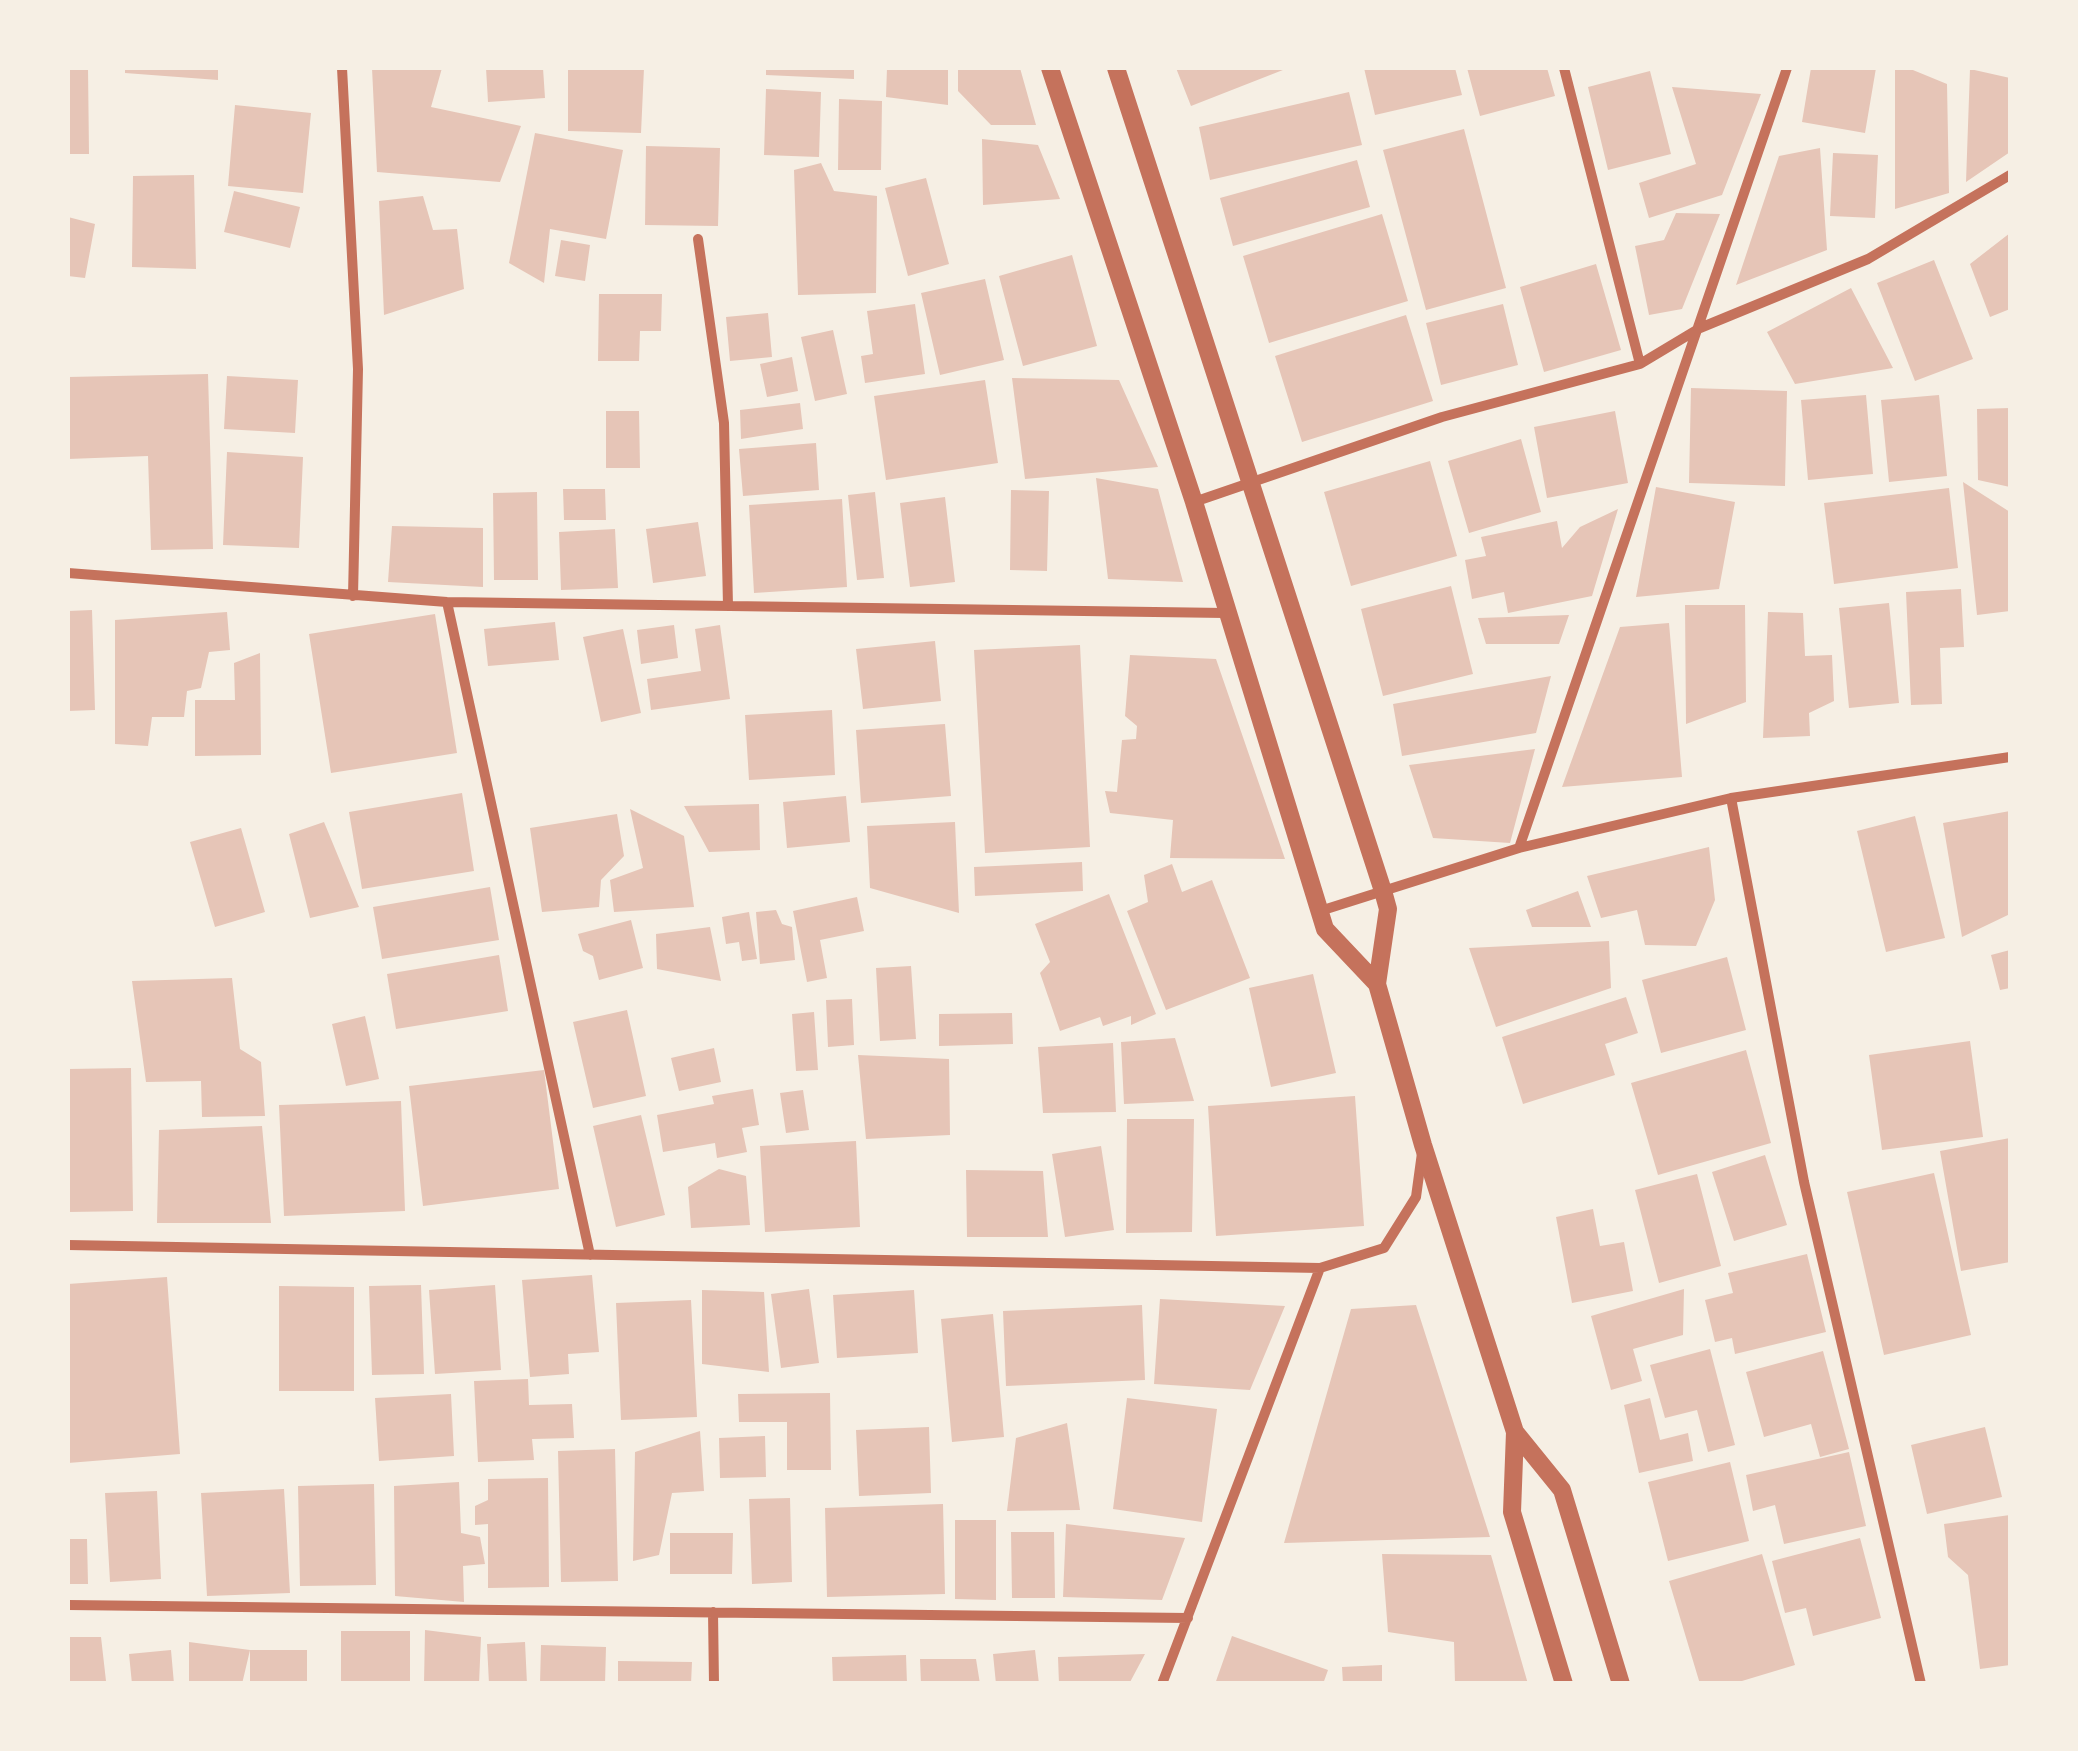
<!DOCTYPE html>
<html>
<head>
<meta charset="utf-8">
<style>
	body { margin:0 }
	#map { position:relative; width:2078px; height:1751px; overflow:hidden; background:#f6efe4; font-family:"Noto Sans",sans-serif }
	canvas { display:block }
	.frame { position:absolute; inset:0; border:70px solid #f6efe4; pointer-events:none }
</style>
</head>
<body>
<div id="map">
<canvas width="2078" height="1751"></canvas>
<div class="frame"></div>
</div>
<script>
const g = document.querySelector('canvas').getContext('2d');
g.lineJoin = 'round';
function fillPath(path, color) { g.fillStyle = color; g.fill(path, 'evenodd'); }
const shape = rows => new Path2D(rows.map(r => 'M' + r).join(''));
function stroke(path, color, width, dash) { g.strokeStyle = color; g.lineWidth = width; g.lineCap = dash ? 'butt' : 'round'; g.setLineDash(dash || []); g.stroke(path); }
const building = shape([
	[68,68,88,68,89,154,68,154],
	[125,68,218,68,218,80,125,73],
	[372,68,442,68,431,107,521,126,500,182,377,172],
	[486,68,543,68,545,98,488,102],
	[568,68,644,68,641,133,568,131],
	[766,68,854,68,854,79,766,75],
	[887,68,948,68,948,105,886,97],
	[958,68,1020,68,1036,125,991,125,958,91],
	[1176,68,1288,68,1191,106],
	[1364,68,1455,68,1462,95,1375,115],
	[1467,68,1547,68,1555,96,1480,116],
	[1811,68,1876,68,1865,133,1802,122],
	[1895,68,1908,68,1947,84,1949,193,1895,209],
	[1970,69,2010,78,2010,152,1966,182],
	[1650,71,1671,154,1608,170,1588,87],
	[1672,87,1761,94,1722,195,1649,218,1639,183,1696,164],
	[766,89,821,92,819,157,764,155],
	[1349,92,1362,145,1210,180,1199,127],
	[839,99,882,101,881,170,838,170],
	[235,105,311,113,303,193,228,186],
	[1464,129,1506,288,1426,310,1383,150],
	[535,133,623,150,606,239,550,229,544,283,509,263],
	[982,139,1038,145,1060,199,983,205],
	[646,146,720,148,718,226,645,225],
	[1820,148,1827,250,1736,285,1779,156],
	[1833,153,1878,155,1875,218,1830,216],
	[1357,160,1370,207,1233,246,1220,198],
	[821,163,834,191,877,196,876,293,798,295,794,170],
	[194,175,196,269,132,267,133,176],
	[926,178,949,264,908,276,885,188],
	[234,191,300,207,290,248,224,232],
	[423,196,433,230,457,229,464,289,384,315,379,201],
	[1676,213,1720,214,1682,309,1649,315,1635,246,1664,240],
	[1382,214,1408,301,1269,343,1243,256],
	[68,217,95,224,85,278,68,276],
	[2010,233,2010,309,1990,317,1970,264],
	[561,240,590,245,585,281,555,276],
	[1072,255,1097,346,1023,366,999,276],
	[1934,260,1973,359,1915,381,1877,283],
	[1596,264,1621,350,1544,372,1520,287],
	[985,279,1004,360,940,375,921,293],
	[1851,288,1893,368,1795,384,1767,332],
	[599,294,662,294,661,331,640,331,639,361,598,361],
	[915,304,925,374,865,383,861,356,873,354,867,311],
	[1503,304,1518,365,1441,385,1426,323],
	[768,313,772,357,730,361,726,317],
	[1406,315,1433,401,1302,442,1275,356],
	[833,330,847,394,815,401,801,337],
	[792,357,798,391,767,397,760,364],
	[208,374,213,549,151,550,148,456,68,459,68,377],
	[227,376,298,380,295,433,224,429],
	[1012,378,1119,380,1158,467,1025,479],
	[985,380,998,463,886,480,874,396],
	[1691,388,1787,391,1785,486,1689,483],
	[1866,395,1873,474,1808,480,1801,400],
	[1939,395,1947,476,1889,482,1881,400],
	[800,403,803,429,741,439,740,410],
	[2010,408,2010,487,1978,480,1977,409],
	[606,411,639,411,640,468,606,468],
	[1615,411,1628,483,1547,498,1534,427],
	[1521,439,1541,512,1469,533,1448,461],
	[816,443,819,490,743,496,739,449],
	[227,452,303,457,299,548,223,545],
	[1430,461,1457,556,1351,586,1324,492],
	[1096,478,1158,489,1183,582,1108,579],
	[1963,482,2010,512,2010,611,1977,615],
	[1656,487,1735,502,1719,589,1636,597],
	[1949,488,1958,568,1834,584,1824,503],
	[563,489,605,489,606,520,564,520],
	[1011,490,1049,491,1047,571,1010,570],
	[537,492,538,580,494,580,493,493],
	[875,492,884,578,857,580,848,495],
	[945,497,955,582,910,587,900,503],
	[842,499,847,587,754,593,749,505],
	[1618,509,1592,596,1508,613,1504,592,1472,599,1465,560,1486,556,1481,537,1557,521,1562,548,1580,527],
	[698,522,706,576,653,583,646,529],
	[392,526,483,528,483,587,388,582],
	[615,529,618,588,561,590,559,532],
	[1451,586,1473,674,1383,696,1361,609],
	[1961,589,1964,647,1940,648,1942,704,1911,705,1906,592],
	[1889,603,1899,703,1849,708,1839,608],
	[1685,605,1745,605,1746,702,1686,724],
	[92,610,95,710,68,711,68,611],
	[227,612,230,650,209,652,201,688,187,691,184,717,152,717,148,746,115,744,115,620],
	[1768,612,1803,613,1805,656,1832,655,1834,701,1809,713,1810,736,1763,738],
	[435,614,457,753,331,773,309,634],
	[1569,615,1559,644,1486,644,1478,618],
	[555,622,559,660,488,666,484,629],
	[1669,623,1682,777,1562,787,1620,627],
	[674,625,678,658,641,664,637,630],
	[720,625,730,699,651,710,647,679,701,671,695,629],
	[623,629,641,713,601,722,583,637],
	[935,641,941,701,863,709,856,649],
	[1080,645,1090,847,985,853,974,650],
	[260,653,261,755,195,756,195,700,235,700,234,663],
	[1130,655,1216,659,1285,859,1170,858,1173,820,1110,813,1105,791,1117,792,1122,740,1136,739,1137,726,1125,716],
	[1551,676,1536,733,1402,756,1393,704],
	[832,710,835,775,749,780,745,715],
	[945,724,951,796,861,803,856,730],
	[1535,749,1510,843,1433,838,1409,765],
	[462,793,474,871,362,889,349,812],
	[846,796,850,842,787,848,783,802],
	[759,804,760,850,709,852,684,806],
	[630,809,684,836,694,907,614,912,610,880,643,868],
	[2010,811,2010,914,1962,937,1943,823],
	[617,814,624,856,601,880,599,907,542,912,530,828],
	[1915,816,1945,938,1886,952,1857,831],
	[324,822,359,907,310,918,289,834],
	[955,822,959,913,870,888,867,826],
	[241,828,265,912,215,927,190,842],
	[1709,847,1715,900,1696,946,1645,945,1637,910,1601,918,1587,876],
	[1082,862,1083,891,975,896,974,867],
	[1172,864,1182,892,1212,880,1250,978,1166,1010,1127,911,1148,902,1144,875],
	[490,887,499,940,382,959,373,907],
	[1578,891,1591,927,1532,927,1526,910],
	[1109,894,1156,1014,1131,1025,1131,1016,1103,1026,1100,1017,1060,1031,1040,973,1050,962,1035,924],
	[857,897,864,931,820,940,827,978,807,982,793,911],
	[776,910,782,924,792,927,795,960,760,964,756,912],
	[749,912,757,959,742,961,739,942,726,944,722,917],
	[631,920,643,968,599,980,593,956,583,951,578,934],
	[710,927,721,981,657,969,656,934],
	[1609,941,1611,988,1496,1027,1469,948],
	[2010,950,2010,988,2000,990,1991,955],
	[499,955,508,1011,396,1029,387,974],
	[1727,957,1746,1030,1661,1053,1642,980],
	[911,966,916,1039,880,1041,876,968],
	[1313,974,1336,1073,1271,1087,1249,988],
	[232,978,240,1049,261,1062,265,1116,202,1117,201,1081,146,1082,132,981],
	[1626,997,1638,1033,1605,1044,1615,1075,1523,1104,1502,1037],
	[852,999,854,1045,828,1047,826,1000],
	[627,1010,646,1096,593,1108,573,1022],
	[814,1012,818,1070,796,1071,792,1014],
	[1012,1013,1013,1044,939,1046,939,1014],
	[365,1016,379,1079,346,1086,332,1024],
	[1175,1038,1194,1101,1124,1104,1121,1042],
	[1970,1041,1983,1137,1882,1150,1869,1055],
	[1113,1043,1116,1112,1043,1113,1038,1047],
	[714,1048,721,1082,679,1091,671,1058],
	[1746,1050,1771,1143,1658,1175,1631,1083],
	[858,1055,949,1059,950,1135,866,1139],
	[131,1068,133,1211,68,1212,68,1069],
	[544,1070,559,1189,423,1206,409,1086],
	[753,1089,759,1125,742,1128,747,1152,717,1158,715,1143,663,1152,657,1115,714,1104,712,1096],
	[803,1090,809,1130,786,1133,780,1093],
	[1355,1096,1364,1226,1216,1236,1208,1106],
	[401,1101,405,1211,284,1216,279,1105],
	[641,1115,665,1215,616,1227,593,1126],
	[1127,1119,1194,1119,1192,1232,1126,1233],
	[262,1126,271,1223,157,1223,159,1130],
	[2010,1138,2010,1262,1961,1271,1940,1151],
	[856,1141,860,1227,765,1232,760,1146],
	[1101,1146,1114,1230,1065,1237,1052,1154],
	[1765,1155,1787,1225,1734,1241,1712,1172],
	[719,1169,746,1176,750,1225,691,1228,688,1187],
	[966,1170,1043,1171,1048,1237,967,1237],
	[1934,1173,1971,1335,1884,1355,1847,1192],
	[1697,1174,1721,1266,1659,1283,1635,1190],
	[1593,1209,1600,1246,1624,1242,1633,1291,1572,1303,1556,1217],
	[1807,1254,1826,1332,1735,1354,1732,1338,1715,1342,1705,1300,1733,1293,1728,1273],
	[592,1275,599,1352,568,1354,569,1374,530,1377,522,1280],
	[167,1277,180,1454,68,1463,68,1284],
	[421,1285,424,1374,372,1375,369,1286],
	[495,1285,501,1370,435,1374,429,1290],
	[279,1286,354,1287,354,1391,279,1391],
	[809,1289,819,1363,781,1368,771,1294],
	[1684,1289,1683,1335,1633,1349,1642,1381,1611,1390,1591,1316],
	[702,1290,764,1292,769,1372,702,1364],
	[914,1290,918,1353,837,1358,833,1295],
	[1160,1299,1285,1306,1250,1390,1154,1384],
	[691,1300,697,1417,621,1420,616,1303],
	[1142,1305,1145,1380,1006,1386,1003,1311],
	[1416,1305,1490,1537,1284,1543,1351,1309],
	[993,1314,1004,1437,952,1442,941,1319],
	[1710,1349,1735,1445,1708,1452,1697,1410,1665,1418,1650,1365],
	[1823,1351,1849,1449,1820,1457,1811,1424,1764,1437,1746,1372],
	[528,1379,529,1405,572,1404,574,1438,532,1439,534,1460,478,1462,474,1381],
	[830,1393,831,1470,787,1470,787,1422,739,1422,738,1394],
	[451,1394,454,1456,379,1461,375,1398],
	[1127,1398,1217,1409,1202,1522,1113,1509],
	[1650,1398,1660,1440,1688,1433,1693,1461,1639,1473,1624,1405],
	[1067,1423,1080,1510,1007,1511,1016,1438],
	[929,1427,931,1493,859,1496,856,1430],
	[1985,1427,2002,1497,1927,1514,1911,1445],
	[700,1431,704,1491,672,1493,659,1555,633,1561,635,1452],
	[765,1436,766,1477,720,1478,719,1438],
	[615,1449,618,1581,561,1582,558,1451],
	[1849,1452,1866,1526,1784,1544,1775,1505,1753,1511,1746,1475],
	[1730,1462,1749,1541,1668,1561,1648,1482],
	[548,1478,549,1587,488,1588,488,1524,475,1525,475,1506,488,1500,488,1479],
	[459,1482,461,1533,480,1537,485,1564,463,1566,464,1602,395,1596,394,1486],
	[374,1484,376,1585,300,1586,298,1486],
	[284,1489,290,1593,207,1596,201,1493],
	[157,1491,161,1579,110,1582,105,1493],
	[790,1498,792,1582,752,1584,749,1499],
	[943,1504,945,1594,827,1597,825,1508],
	[2010,1515,2010,1665,1980,1669,1968,1575,1948,1557,1944,1524],
	[955,1520,996,1520,996,1600,955,1599],
	[1066,1524,1185,1538,1162,1600,1063,1597],
	[1011,1532,1054,1532,1055,1598,1012,1598],
	[670,1533,733,1533,732,1574,670,1574],
	[1860,1538,1881,1618,1813,1636,1806,1608,1785,1613,1772,1561],
	[68,1539,87,1539,88,1584,68,1584],
	[1382,1554,1491,1555,1528,1684,1455,1684,1454,1642,1388,1632],
	[1762,1554,1795,1665,1732,1684,1700,1684,1669,1581],
	[425,1630,481,1637,479,1684,424,1684],
	[341,1631,410,1631,410,1684,341,1684],
	[1232,1636,1328,1670,1323,1684,1215,1684],
	[68,1637,101,1637,106,1681,68,1684],
	[189,1642,250,1650,242,1684,189,1684],
	[525,1642,527,1684,489,1684,487,1644],
	[541,1645,606,1647,605,1684,540,1684],
	[171,1650,174,1684,132,1684,129,1654],
	[250,1650,307,1650,307,1684,250,1684],
	[1035,1650,1039,1684,996,1684,993,1654],
	[1145,1654,1129,1684,1059,1684,1058,1657],
	[906,1655,907,1684,833,1684,832,1657],
	[920,1659,976,1659,980,1684,921,1684],
	[618,1661,692,1662,691,1684,618,1684],
	[1382,1665,1382,1684,1343,1684,1342,1667]
]);
const minor = shape([
	[342,68,358,369,353,596],
	[1564,68,1640,364],
	[698,239,724,423,728,606],
	[1194,502,1442,417,1640,364,1700,328,1868,259,2010,175],
	[68,573,447,602,1225,613],
	[447,602,590,1255],
	[1731,798,1804,1182,1921,1684],
	[1519,848,1787,68],
	[1320,911,1519,848,1731,798,2010,757],
	[68,1245,1320,1268,1384,1248,1416,1197,1422,1153],
	[68,1605,1188,1618],
	[713,1612,714,1684],
	[1162,1684,1320,1268]
]);
const tertiary = shape([
	[1050,68,1194,502,1325,929,1377,984],
	[1116,68,1383,891,1388,909,1377,984,1423,1145,1515,1432,1512,1512,1564,1684],
	[1515,1432,1562,1490,1621,1684]
]);
fillPath(building, '#e6c5b7');
stroke(minor, '#c5725c', 10);
stroke(tertiary, '#c5725c', 18);
</script>
</body>
</html>
